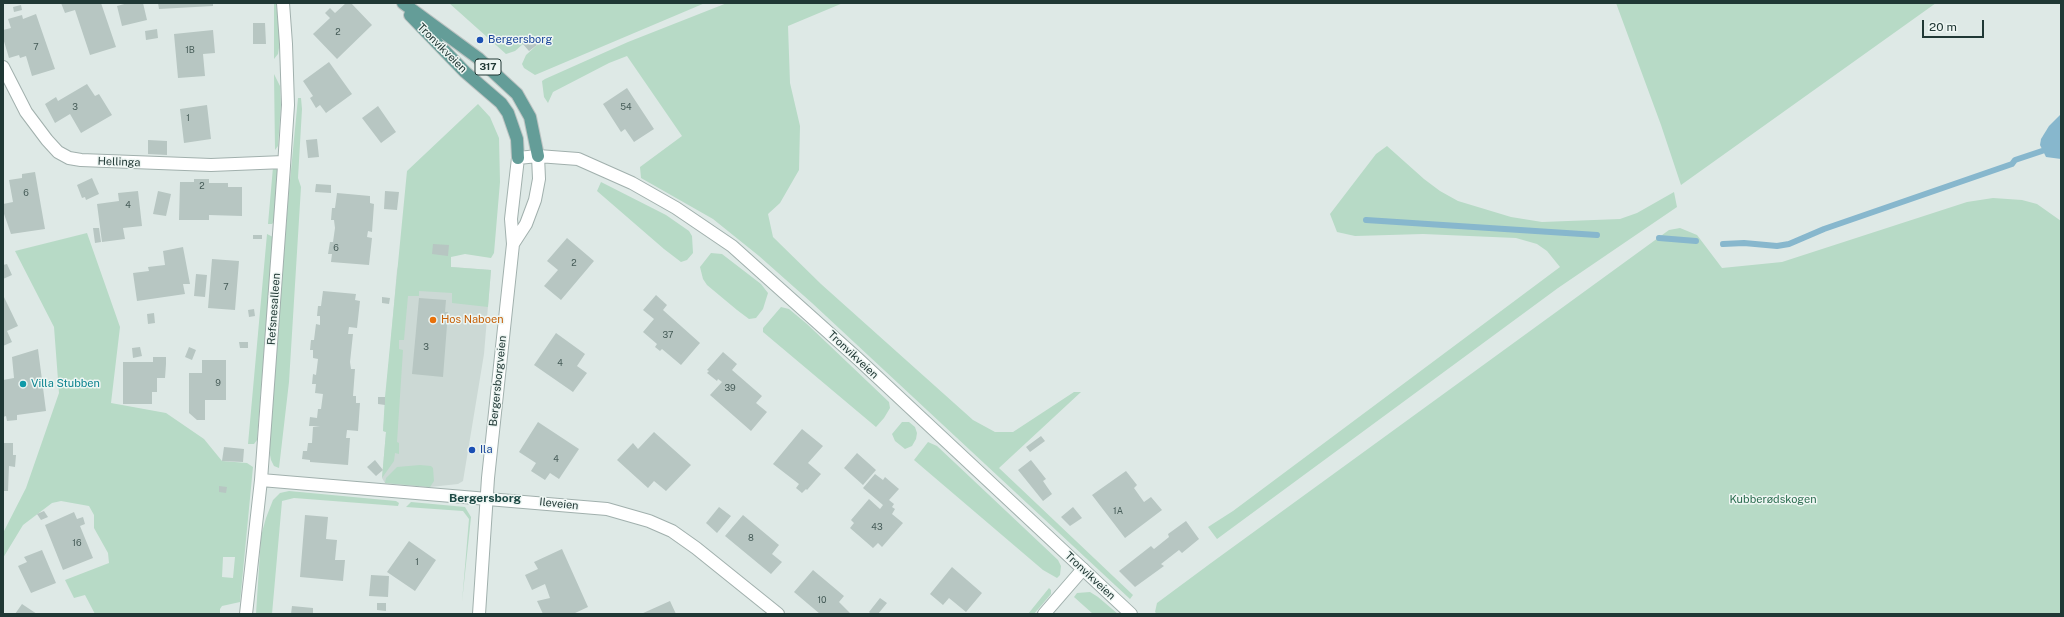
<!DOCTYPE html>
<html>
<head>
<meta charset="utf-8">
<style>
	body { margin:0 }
	#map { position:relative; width:2064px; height:617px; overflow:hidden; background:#dee9e6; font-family:"Public Sans",sans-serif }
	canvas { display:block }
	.frame { position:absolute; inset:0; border:4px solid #203835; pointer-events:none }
	.scale { position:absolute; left:1922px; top:20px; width:62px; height:18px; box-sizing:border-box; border:2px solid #203835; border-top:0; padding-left:5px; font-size:12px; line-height:14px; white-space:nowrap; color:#203835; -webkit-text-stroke:3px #eef6f3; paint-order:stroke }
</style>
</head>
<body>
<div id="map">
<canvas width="2064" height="617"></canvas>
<div class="frame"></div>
<div class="scale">20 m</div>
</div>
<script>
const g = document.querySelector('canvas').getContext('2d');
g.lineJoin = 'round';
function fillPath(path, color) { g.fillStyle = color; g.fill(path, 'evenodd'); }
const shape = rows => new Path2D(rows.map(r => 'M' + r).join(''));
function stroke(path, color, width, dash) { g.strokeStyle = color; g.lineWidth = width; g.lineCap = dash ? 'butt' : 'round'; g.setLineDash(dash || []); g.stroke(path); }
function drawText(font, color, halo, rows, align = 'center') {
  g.font = font + ' "Public Sans",sans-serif'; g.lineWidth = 3; g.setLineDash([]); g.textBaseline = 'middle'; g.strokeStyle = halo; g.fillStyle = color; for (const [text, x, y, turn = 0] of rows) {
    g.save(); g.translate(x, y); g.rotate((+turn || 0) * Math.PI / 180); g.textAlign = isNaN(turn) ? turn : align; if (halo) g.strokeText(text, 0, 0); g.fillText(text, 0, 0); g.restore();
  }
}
const built = shape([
	[399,263,491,270,484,354,463,481,458,484,430,487,385,483,382,478,386,432,383,431,397,270]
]);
const green = shape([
	[274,3,276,3,280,42,278,54,274,59],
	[449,3,705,3,535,75,524,68,522,64,526,55,537,45,531,37,515,51,506,54],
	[727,3,843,3,788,26,790,83,800,126,799,170,780,203,768,214,773,237,821,284,973,420,995,432,1013,432,1074,392,1081,392,999,468,1133,595,1130,599,812,303,759,256,713,219,641,178,640,167,682,136,627,56,609,63,553,92,548,103,544,97,542,81,545,79,628,42],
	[1616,3,1936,3,1681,185,1661,125],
	[274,74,280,86,281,105,278,146,275,150],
	[298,98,301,98,302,109,298,178,301,187,289,382,279,468,274,466,271,460,269,450,288,201],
	[478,104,490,117,499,138,500,182,494,253,491,258,465,254,451,257,451,267,491,270,488,307,452,303,452,293,419,291,419,296,408,296,404,340,399,340,399,349,403,350,397,442,399,443,399,454,395,453,394,461,382,478,386,432,383,431,385,397,407,171],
	[1387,146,1424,179,1440,191,1458,201,1511,217,1542,222,1620,219,1637,213,1674,192,1677,207,1558,288,1217,539,1208,527,1233,511,1560,267,1547,251,1537,244,1516,238,1423,234,1355,236,1337,232,1330,214,1376,154],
	[273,167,277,169,278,176,276,219,272,224,268,224],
	[601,182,666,215,689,231,692,236,693,253,687,260,681,262,664,249,597,191],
	[1993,198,2022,200,2037,204,2061,221,2061,614,1157,614,1155,612,1157,603,1211,563,1669,230,1680,228,1697,235,1722,268,1782,262,1967,202],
	[87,233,120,327,111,403,166,413,204,439,222,461,247,463,253,467,240,602,222,606,220,609,220,614,95,614,85,595,74,598,65,580,109,563,108,553,94,528,94,515,89,506,61,501,52,503,23,525,3,558,3,533,26,488,59,393,54,327,15,251],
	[223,557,235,557,233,578,222,577],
	[267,234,273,237,257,440,254,444,248,444],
	[711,253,722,254,761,284,768,293,763,309,756,318,749,319,737,310,707,285,703,279,700,267],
	[781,307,789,309,807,324,889,402,890,408,884,418,876,427,763,332,763,328],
	[902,422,909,422,915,427,917,433,916,439,912,446,905,449,895,441,892,434],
	[928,442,937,446,1058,560,1061,566,1060,575,1057,578,1043,570,914,460],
	[420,465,431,466,433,468,434,481,430,487,385,483,386,478,397,467],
	[289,491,396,501,399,503,398,506,294,498,282,501,272,614,256,614,261,536,266,518,273,500,280,493],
	[411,502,465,507,471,517,462,602,469,519,463,511,406,507],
	[1049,588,1051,590,1051,594,1034,614,1028,614],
	[1090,592,1098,597,1118,614,1093,614,1074,597,1077,593]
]);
const water = shape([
	[2061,114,2061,159,2046,157,2040,145,2041,139,2049,126]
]);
const stream = shape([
	[1366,220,1597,235],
	[1659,238,1696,241],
	[1723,244,1744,243,1777,246,1789,244,1824,229,2012,164,2015,160,2042,151]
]);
const building = shape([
	[61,3,101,3,116,47,90,55,75,10,65,13],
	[128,3,143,3,147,20,122,26,117,6],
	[158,3,213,3,213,6,159,9],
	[346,3,351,3,372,25,337,59,313,34,330,18,325,13,330,8,335,13],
	[21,5,22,10,14,12,13,7],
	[36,14,55,69,32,76,26,56,20,58,19,55,9,58,3,38,3,30,11,28,8,19,22,15,23,19],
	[253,23,265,23,266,44,253,44],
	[157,29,158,38,146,40,145,31],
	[213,30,215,53,203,54,205,76,178,78,174,34],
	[530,37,537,45,529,51,522,43],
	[329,62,352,94,326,113,320,105,316,108,310,98,313,96,303,81],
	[87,84,95,96,99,94,112,115,81,133,70,114,55,123,45,104,56,97,58,101],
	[627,88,654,129,634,142,625,129,621,132,603,104],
	[207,105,211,139,184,143,180,109],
	[378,106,396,132,381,143,362,118],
	[317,139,319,157,308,158,306,140],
	[148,140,167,141,167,155,148,154],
	[35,172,45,229,11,234,3,211,3,204,13,202,9,180,22,178,22,174],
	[92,178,99,194,86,200,85,197,82,198,77,185],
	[194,179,209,179,209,183,228,183,228,187,242,187,242,216,209,215,209,220,179,220,180,182,194,182],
	[316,184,331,185,331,193,315,192],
	[138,191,142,226,123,228,125,239,102,242,97,204,119,201,118,193],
	[158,191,171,194,166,216,153,214],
	[385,191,399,192,397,210,384,209],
	[337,193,370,196,370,203,374,204,372,232,368,231,367,237,372,238,369,265,331,262,332,254,328,254,330,242,333,242,335,228,334,220,331,220,332,208,335,208],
	[93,228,99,228,101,242,95,243],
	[253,235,262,235,262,239,253,239],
	[567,238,594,261,561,300,544,286,558,270,547,261],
	[433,244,449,245,448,256,432,254],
	[183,247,190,284,183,284,185,294,137,301,133,273,149,271,148,267,165,265,163,251],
	[212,259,239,261,235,310,208,308],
	[7,264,12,275,3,279,3,265],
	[196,274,207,275,205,297,194,296],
	[323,291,356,294,355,300,360,301,357,328,349,327,348,334,353,334,350,362,351,369,355,369,353,396,356,396,356,403,360,403,358,431,347,430,346,438,350,438,348,465,310,462,310,460,302,459,303,451,307,451,308,443,312,443,313,427,320,426,309,426,310,417,317,418,318,409,321,409,323,394,315,393,316,384,312,384,313,374,316,375,318,359,313,358,313,350,310,350,311,340,314,340,316,324,320,325,320,316,317,316,318,306,321,306],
	[3,295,18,326,7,331,12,342,3,346],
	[656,295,667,305,663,310,700,343,681,365,662,349,660,351,655,347,657,344,643,332,654,319,643,310],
	[382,297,390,298,389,304,382,303],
	[419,298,446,300,445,312,448,312,443,377,412,374],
	[254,309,255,316,249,317,248,310],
	[154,313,155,323,148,324,147,314],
	[556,333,585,354,577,366,587,373,573,392,534,365],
	[239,342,248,342,248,348,240,348],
	[140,347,142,356,133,358,132,348],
	[189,347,196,350,192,360,185,357],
	[38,349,46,411,17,415,17,420,7,421,6,416,3,417,3,380,14,378,12,357],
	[723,352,737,364,732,370,762,396,756,403,767,412,751,431,710,395,722,382,718,379,717,381,707,373,709,371,707,370],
	[153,357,166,357,166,364,165,378,157,378,157,392,152,392,152,404,123,404,123,362,153,362],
	[202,360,226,360,226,400,205,400,205,420,197,420,189,413,189,373,202,373],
	[378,397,385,397,385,405,378,404],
	[538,422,579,449,559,479,550,473,545,480,531,471,536,463,519,452],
	[802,429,823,446,808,463,821,474,807,490,806,489,802,493,796,488,799,484,773,464],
	[654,432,691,465,666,491,654,481,648,488,617,460,633,443,638,449],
	[1041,436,1045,441,1030,452,1026,447],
	[3,443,13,443,13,455,16,455,15,467,9,466,8,491,3,491],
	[224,447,244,449,243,462,222,461],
	[857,453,876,470,863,485,844,468],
	[375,460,383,470,376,476,367,467],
	[1031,460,1046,479,1043,481,1052,494,1043,501,1018,470],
	[1126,471,1137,485,1134,488,1144,502,1151,497,1162,510,1125,538,1092,495],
	[875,474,883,480,885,477,899,489,889,500,894,504,892,507,895,509,892,514,903,523,882,547,878,543,873,548,850,528,854,523,851,520,869,499,880,509,883,505,863,488],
	[219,486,227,487,226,493,219,492],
	[719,507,731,516,717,533,706,523],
	[1073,507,1082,518,1070,526,1061,517],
	[44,511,48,517,41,520,37,514],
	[74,512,77,519,83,517,85,524,80,526,93,558,63,570,45,525],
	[305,515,328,517,326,539,337,540,335,560,345,560,343,581,300,577],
	[743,515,779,545,772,554,782,562,771,574,725,536],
	[1186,521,1199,539,1182,553,1179,550,1161,564,1164,566,1135,587,1119,571,1151,546,1154,549,1169,537,1168,534],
	[409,541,436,560,415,591,387,572],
	[562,549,588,607,573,614,543,614,537,601,550,598,545,584,532,590,525,575,538,569,534,562],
	[42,550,56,583,31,593,18,566,27,562,24,557],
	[952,567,982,593,966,612,949,598,943,605,930,594],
	[813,570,844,596,839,602,851,614,820,614,794,592],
	[371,575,389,576,388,597,369,596],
	[880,598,887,603,878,614,871,614,869,612],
	[670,601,676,614,641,614],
	[377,603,386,603,386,611,377,610],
	[22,604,37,614,15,614],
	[292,606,313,608,313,614,291,614]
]);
const minor = shape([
	[3,67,26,112,47,140,58,152,69,158,81,160,211,165,284,162],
	[261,480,607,509,649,521,672,531,696,548,778,614],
	[246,614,261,480,284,166,288,105,286,44,283,3],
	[1044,614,1083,569]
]);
const tertiary = shape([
	[513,244,526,224,535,200,539,179,538,156],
	[479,614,488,478,513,244,511,219,518,158,538,156,578,159,632,183,676,208,732,246,857,358,1131,614]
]);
const primary = shape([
	[403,3,478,58,517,94,530,117,538,156],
	[410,15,465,72,501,103,508,113,517,139,518,158]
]);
const markers = [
	[480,40,4,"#1a4fb4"],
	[433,320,4,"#e8710a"],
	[23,384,4,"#0f9aa8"],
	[472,450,4,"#1a4fb4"]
];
const numberNames = [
	["2",338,32],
	["7",36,47],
	["1B",190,50],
	["3",75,107],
	["54",626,107],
	["1",188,118],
	["2",202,186],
	["6",26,193],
	["4",128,205],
	["6",336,248],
	["2",574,263],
	["7",226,287],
	["37",668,335],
	["3",426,347],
	["4",560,363],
	["9",218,383],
	["39",730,388],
	["4",556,459],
	["1A",1118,511],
	["43",877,527],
	["8",751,538],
	["16",77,543],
	["1",417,562],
	["10",822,600]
];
const shields = [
	[488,67,26]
];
const shieldNames = [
	["317",488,67]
];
const transitNames = [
	["Bergersborg",488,40],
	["Ila",480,450]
];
const streetNames = [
	["Tronvikveien",442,48,45],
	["Hellinga",119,162,2],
	["Refsnesalleen",274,309,-86],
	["Tronvikveien",853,355,43],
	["Bergersborgveien",498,381,-84],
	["Ileveien",559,504,6],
	["Tronvikveien",1090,576,43]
];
const foodNames = [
	["Hos Naboen",441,320]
];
const cultureNames = [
	["Villa Stubben",31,384]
];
const parkNames = [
	["Kubberødskogen",1773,500]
];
const neighbourhoodNames = [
	["Bergersborg",485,498]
];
fillPath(built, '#ccd9d5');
fillPath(green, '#b7dac6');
fillPath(water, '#87b7cd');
stroke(stream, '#87b7cd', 6);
fillPath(building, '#b7c6c2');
stroke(minor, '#a1b0ad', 14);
stroke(tertiary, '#a1b0ad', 14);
stroke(primary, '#bcc3c2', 14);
stroke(minor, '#fff', 12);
stroke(tertiary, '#fff', 12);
stroke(primary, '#649d98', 12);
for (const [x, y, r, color] of markers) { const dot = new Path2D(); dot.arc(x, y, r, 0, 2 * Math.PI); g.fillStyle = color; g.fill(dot); stroke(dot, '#eef6f3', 1.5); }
drawText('9px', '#465c58', null, numberNames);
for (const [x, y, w] of shields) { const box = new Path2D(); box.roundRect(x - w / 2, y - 8, w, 16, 3); g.fillStyle = '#eef6f3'; g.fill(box); stroke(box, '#203835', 1); }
drawText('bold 10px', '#203835', null, shieldNames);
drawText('11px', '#164399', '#eef6f3', transitNames, 'left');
drawText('11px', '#203835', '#eef6f3', streetNames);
drawText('11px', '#c56008', '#eef6f3', foodNames, 'left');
drawText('11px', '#0d838f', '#eef6f3', cultureNames, 'left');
drawText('11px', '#2c6d50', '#eef6f3', parkNames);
drawText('bold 12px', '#1d4945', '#eef6f3', neighbourhoodNames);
</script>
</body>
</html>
